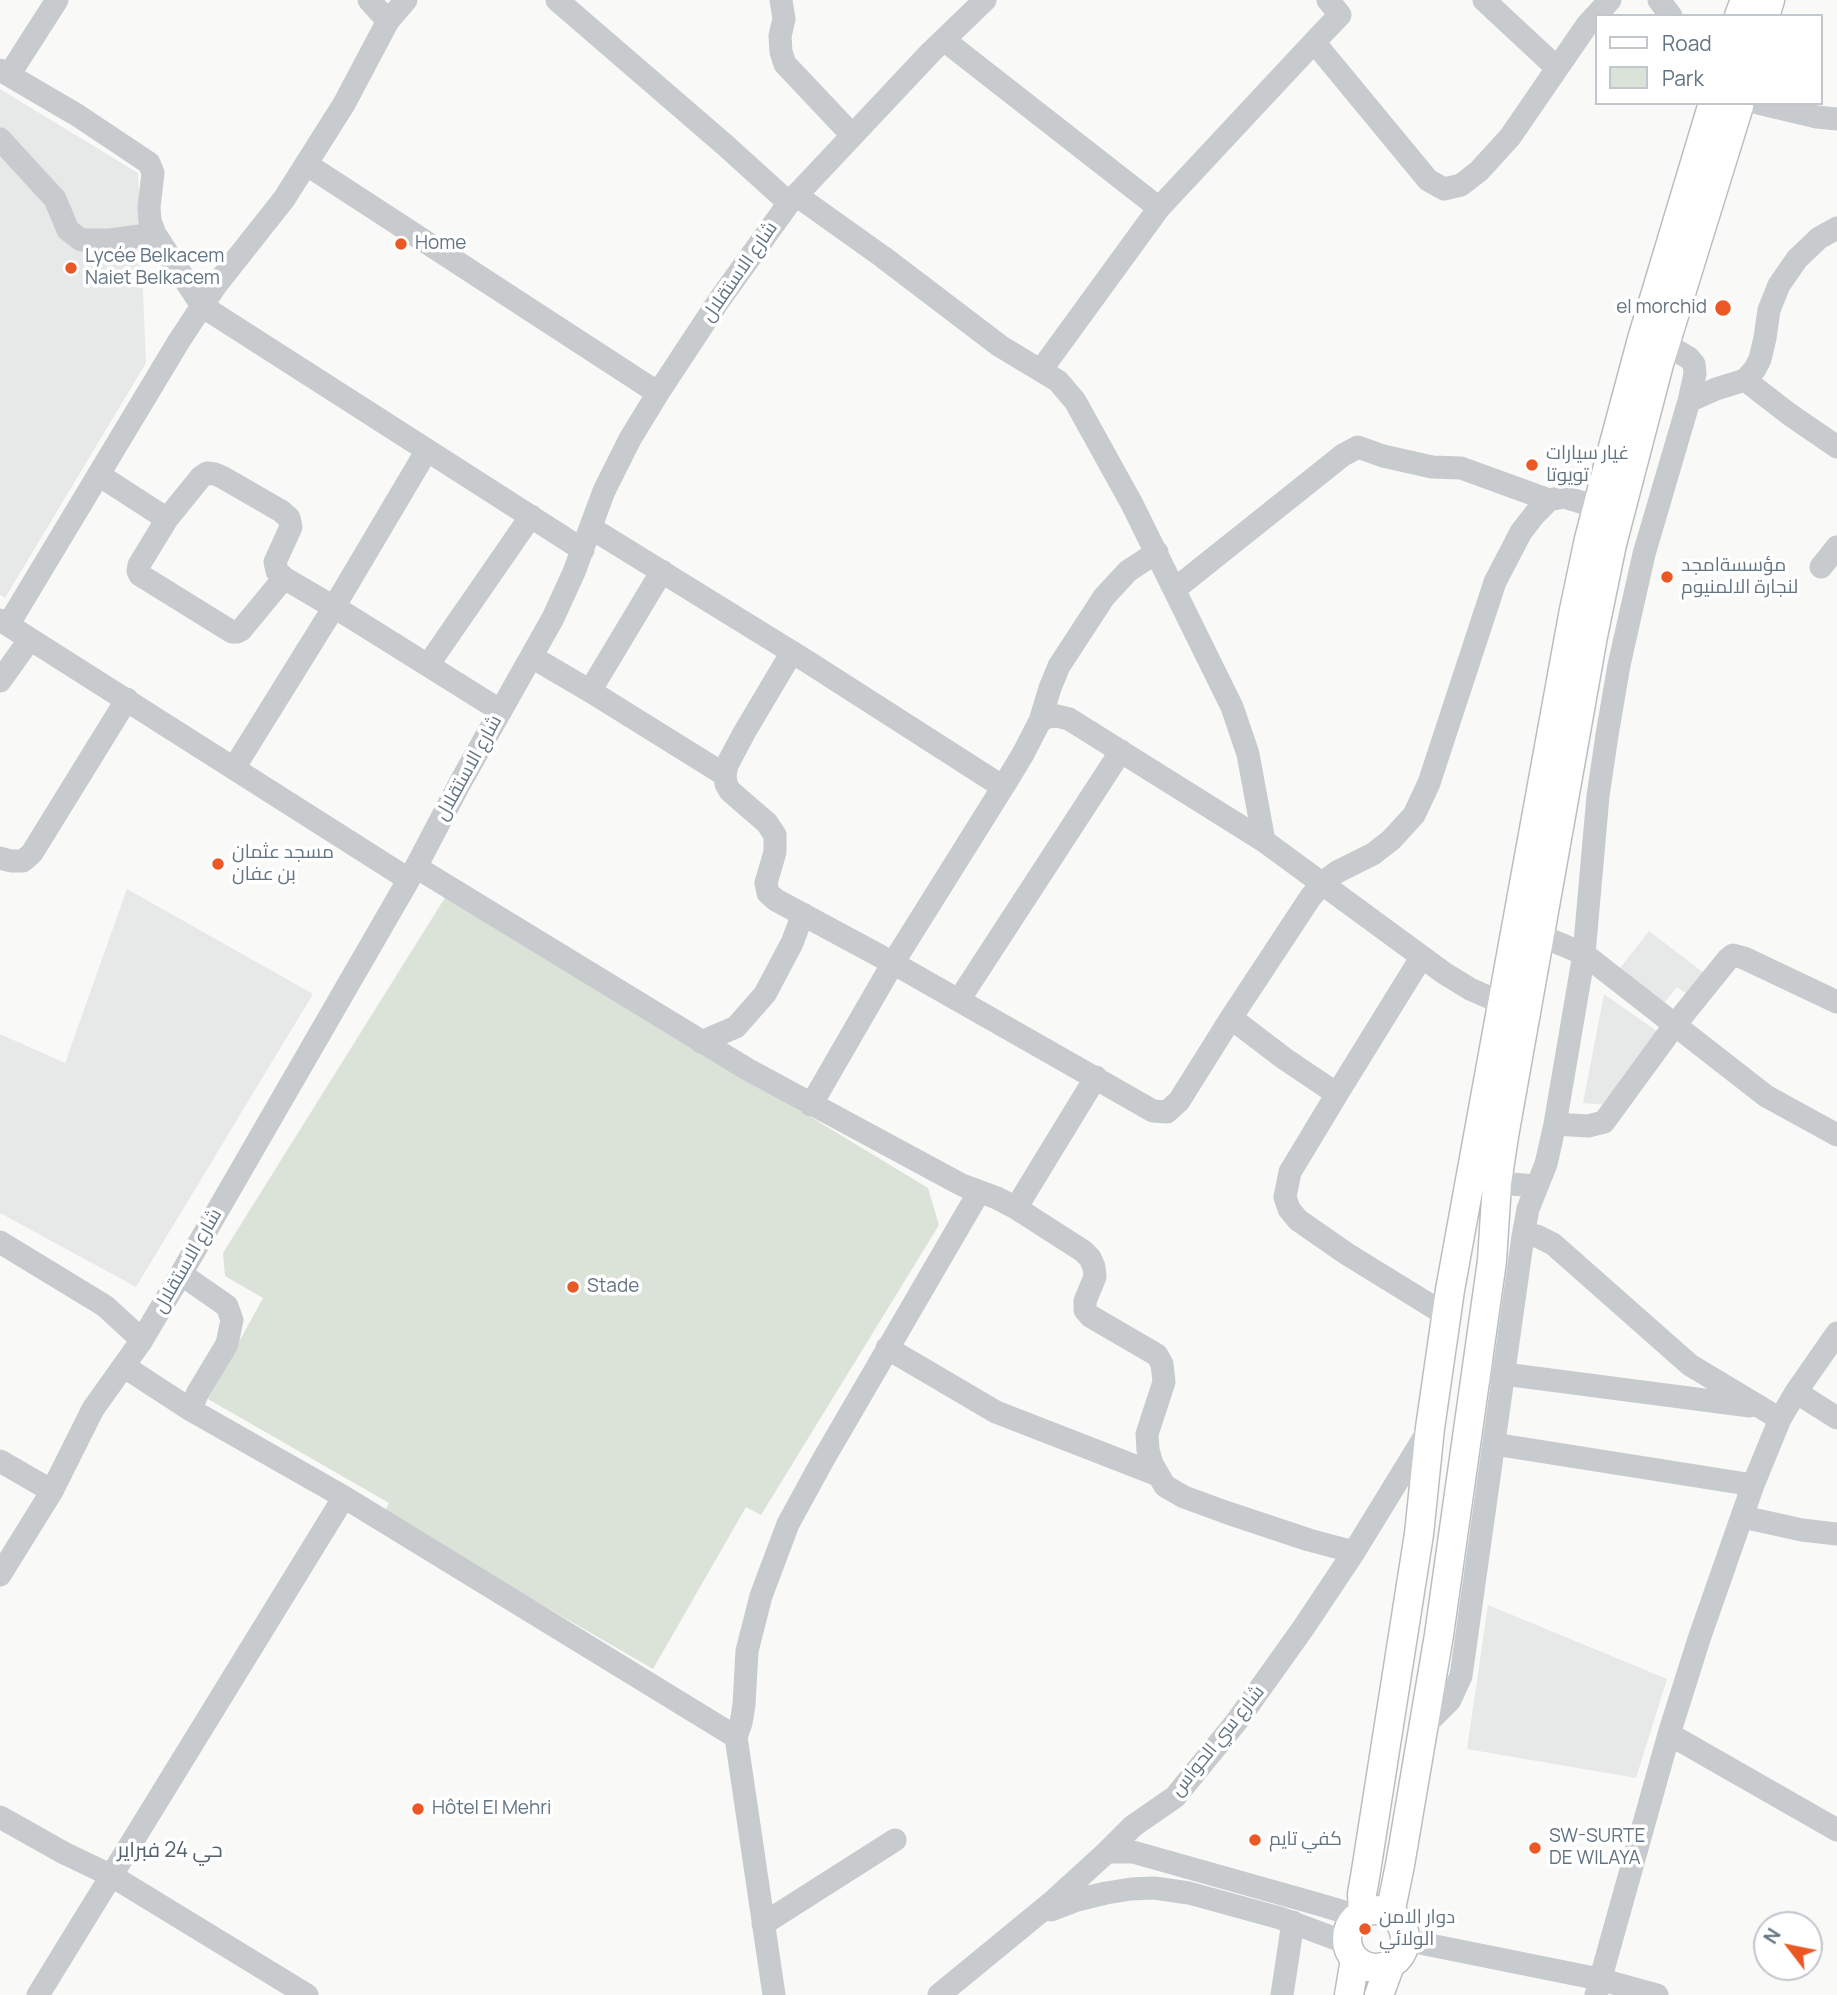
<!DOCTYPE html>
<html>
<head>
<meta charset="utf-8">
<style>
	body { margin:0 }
	#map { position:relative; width:1837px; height:1995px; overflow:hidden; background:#f9f9f7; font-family:Manrope,sans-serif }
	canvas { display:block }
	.legend { position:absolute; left:1595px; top:14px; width:228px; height:91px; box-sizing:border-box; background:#fff; border:2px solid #c1c7cd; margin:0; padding:9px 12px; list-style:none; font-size:21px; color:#637483 }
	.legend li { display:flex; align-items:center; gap:14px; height:35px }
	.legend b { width:35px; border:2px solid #c1c7cd }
	.north { position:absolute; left:1753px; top:1911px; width:70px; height:70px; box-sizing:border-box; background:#fff; border:2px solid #c1c7cd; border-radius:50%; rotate:302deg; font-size:19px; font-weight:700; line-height:28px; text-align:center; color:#637483 }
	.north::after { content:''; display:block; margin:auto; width:24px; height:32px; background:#eb5825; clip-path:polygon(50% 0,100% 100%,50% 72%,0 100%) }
</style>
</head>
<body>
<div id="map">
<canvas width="1837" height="1995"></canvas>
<ul class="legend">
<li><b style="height:9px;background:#fff"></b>Road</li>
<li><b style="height:19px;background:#dbe2d8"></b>Park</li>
</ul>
<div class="north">N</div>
</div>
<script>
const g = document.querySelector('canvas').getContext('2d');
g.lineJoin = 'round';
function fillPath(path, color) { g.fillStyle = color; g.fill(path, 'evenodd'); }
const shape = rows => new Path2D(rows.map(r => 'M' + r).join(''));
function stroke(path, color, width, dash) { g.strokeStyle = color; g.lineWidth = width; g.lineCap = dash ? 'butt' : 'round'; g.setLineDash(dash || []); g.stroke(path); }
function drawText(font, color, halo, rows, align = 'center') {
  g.font = font + ' Manrope,Cairo,sans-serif'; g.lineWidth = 7; g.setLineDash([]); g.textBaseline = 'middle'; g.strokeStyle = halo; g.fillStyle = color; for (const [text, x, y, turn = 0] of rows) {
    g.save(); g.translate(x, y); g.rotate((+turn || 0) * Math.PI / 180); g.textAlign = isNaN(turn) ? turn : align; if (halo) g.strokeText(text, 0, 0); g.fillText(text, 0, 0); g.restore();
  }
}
const built = shape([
	[0,89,138,173,146,363,5,598,0,595],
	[127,889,313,994,136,1287,0,1213,0,1034,65,1063],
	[1649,931,1704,973,1687,994,1677,987,1662,1006,1617,972],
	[1604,994,1658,1032,1607,1105,1583,1103],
	[1488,1605,1667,1679,1636,1778,1467,1749]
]);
const green = shape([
	[446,896,928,1188,939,1225,761,1515,746,1507,653,1669,384,1513,389,1503,208,1399,263,1298,225,1276,223,1253]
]);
const minor = shape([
	[369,0,388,21],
	[557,0,725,145,789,203],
	[781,0,784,19,780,36,781,52,785,64,852,135],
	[1328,0,1340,15,1314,42,1428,180,1444,189,1461,185,1479,171,1510,137,1587,25,1610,0],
	[1484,0,1557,68],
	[1659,0,1671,16],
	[944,40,1159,208],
	[0,70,77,115,149,163,153,173,149,207,150,221,155,234,202,306,216,285,284,199,344,104,388,21,406,0],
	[9,75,57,0],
	[1758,103,1817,117,1837,119],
	[0,139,55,199,68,230,81,240,110,240,155,234],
	[306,164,658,393],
	[796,195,883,257,1000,346,1058,381,1075,401,1132,504,1232,707,1248,754,1264,841],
	[1041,370,1159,208,1314,42],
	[1745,380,1789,414,1837,447],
	[1689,401,1716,389,1745,380,1755,369,1760,359,1765,338,1769,310,1779,285,1797,259,1819,238,1837,228],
	[99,475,167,519,201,477,207,473,215,474,222,477,281,511,289,518,291,527,275,562,277,571,284,578,349,616,501,711],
	[167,519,139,565,138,571,140,575,232,632,237,632,241,630,284,578],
	[591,528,808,662,1003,787,1023,754,1040,721,1048,717,1057,716,1069,719,1264,841,1444,973,1470,989,1502,1003],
	[1821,567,1837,547],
	[1175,589,1343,455,1358,447,1383,456,1432,467,1461,468,1549,500],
	[0,620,408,879],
	[8,625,179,341,202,306,583,550],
	[792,652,744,733,727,765,725,775,726,784,730,791,767,823,775,835,775,852,766,883,768,893,776,900,893,963,1153,1111,1167,1112,1179,1101,1231,1018,1310,898,1322,883,1337,872,1373,854,1391,840,1414,815,1429,783,1495,582,1521,532,1535,514,1549,500,1564,497,1597,507],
	[532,657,590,691,725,775],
	[428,665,531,516],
	[0,681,30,639],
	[590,691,662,571],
	[1040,721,1050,688,1059,666,1104,597,1128,571,1157,552],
	[234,768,334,607,427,450],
	[0,858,11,861,23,861,32,853,127,699],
	[416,867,747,1069,962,1185,997,1198,1016,1208,1083,1251,1090,1258,1094,1267,1095,1277,1085,1301,1085,1310,1090,1316,1157,1355,1162,1364,1164,1382,1147,1434,1148,1450,1152,1464,1165,1486,1184,1497,1228,1513,1309,1540,1354,1552],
	[1539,935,1584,954,1766,1096,1837,1135],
	[959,1000,1121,751],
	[1231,1018,1285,1059,1337,1094,1290,1172,1285,1197,1289,1209,1298,1220,1347,1254,1446,1315],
	[701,1042,736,1027,765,994,792,943,803,914],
	[1337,1094,1421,958],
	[811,1105,893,963,1003,787],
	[1555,1124,1588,1126,1604,1122,1674,1026,1728,959,1733,955,1744,958,1837,1002],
	[1497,1183,1537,1186],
	[1016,1208,1096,1077],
	[1523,1236,1537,1236,1553,1244,1690,1365,1780,1419],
	[0,1242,105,1306,142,1340],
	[181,1274,227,1306,232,1320,227,1344,197,1394,191,1410],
	[887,1348,996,1412,1158,1475],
	[125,1367,191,1410,344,1497,736,1737,774,1995],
	[1489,1372,1750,1406],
	[1796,1392,1837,1418],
	[1494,1444,1753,1485],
	[0,1461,52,1491],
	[1743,1517,1802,1530,1837,1534],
	[0,1575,52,1491,93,1409,142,1340,181,1274,416,867,460,783,553,618,574,572,604,491,630,439,658,393,720,299,789,203,931,52,985,0],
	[1424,1726,1450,1700,1461,1676,1523,1236,1528,1209,1546,1164,1555,1124,1584,954,1598,796,1607,735,1619,665,1644,554,1689,401,1695,374,1694,364,1689,358,1665,344],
	[1669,1734,1837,1830],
	[736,1737,741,1723,744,1705,747,1651,761,1596,788,1524,823,1460,979,1192],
	[0,1817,64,1853,112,1876,307,1995],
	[1107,1852,1133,1852,1321,1905,1341,1911,1355,1919],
	[1051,1910,1077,1900,1106,1893,1131,1889,1154,1888,1189,1893,1280,1918,1347,1943],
	[763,1924,895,1840],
	[1405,1940,1599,1979,1657,1995],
	[38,1995,344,1497],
	[939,1995,1051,1903,1107,1852,1133,1826,1175,1797,1237,1721,1304,1627,1354,1552,1430,1428],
	[1282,1995,1293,1922],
	[1596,1995,1669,1734,1699,1639,1753,1485,1780,1419,1796,1392,1837,1333]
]);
const major = shape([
	[1739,16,1745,0],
	[1765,16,1770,0],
	'1347 1939a29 29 0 1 1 58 0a29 29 0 1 1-58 0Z',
	[1363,1914,1362,1894,1366,1871,1419,1534,1430,1428,1450,1290,1573,615,1589,539,1612,451,1642,339,1713,103],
	[1390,1914,1400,1865,1439,1635,1492,1261,1497,1183,1504,1136,1593,636,1612,544,1659,364,1739,106],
	[1349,1995,1355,1959],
	[1379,1995,1390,1965]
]);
const markers = [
	[401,244,7,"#eb5825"],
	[71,268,7,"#eb5825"],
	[1723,308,9,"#eb5825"],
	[1532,465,7,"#eb5825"],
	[1667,577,7,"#eb5825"],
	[218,864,7,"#eb5825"],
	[573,1287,7,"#eb5825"],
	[418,1809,7,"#eb5825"],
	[1255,1840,7,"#eb5825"],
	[1535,1848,7,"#eb5825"],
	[1365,1929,7,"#eb5825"]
];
const poiNames = [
	["Home",415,244],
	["Lycée Belkacem",85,257],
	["Naiet Belkacem",85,279],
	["el morchid",1707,308,"right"],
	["غيار سيارات",1546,454],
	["تويوتا",1546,476],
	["مؤسسةامجد",1681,566],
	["لنجارة الالمنيوم",1681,588],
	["مسجد عثمان",232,853],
	["بن عفان",232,875],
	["Stade",587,1287],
	["Hôtel El Mehri",432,1809],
	["SW-SURTE",1549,1837],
	["DE WILAYA",1549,1859],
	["كفي تايم",1269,1840],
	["دوار الامن",1379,1918],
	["الولائي",1379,1940]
];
const streetNames = [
	["شارع الاستقلال",740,272,-55],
	["شارع الاستقلال",469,768,-61],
	["شارع الاستقلال",188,1261,-60],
	["شارع سي الحواس",1218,1741,-51]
];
const neighbourhoodNames = [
	["حي 24 فبراير",170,1851]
];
fillPath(built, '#e7e8e8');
fillPath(green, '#dbe2d8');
stroke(major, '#babec2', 31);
stroke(minor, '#c7cbce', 23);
stroke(major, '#fff', 28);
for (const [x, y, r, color] of markers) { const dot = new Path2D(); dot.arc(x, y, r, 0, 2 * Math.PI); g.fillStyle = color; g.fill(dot); stroke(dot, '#fff', 2.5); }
drawText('19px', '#637483', '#fff', poiNames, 'left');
drawText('19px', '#637483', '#fff', streetNames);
drawText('21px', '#55636e', '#fff', neighbourhoodNames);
</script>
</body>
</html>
